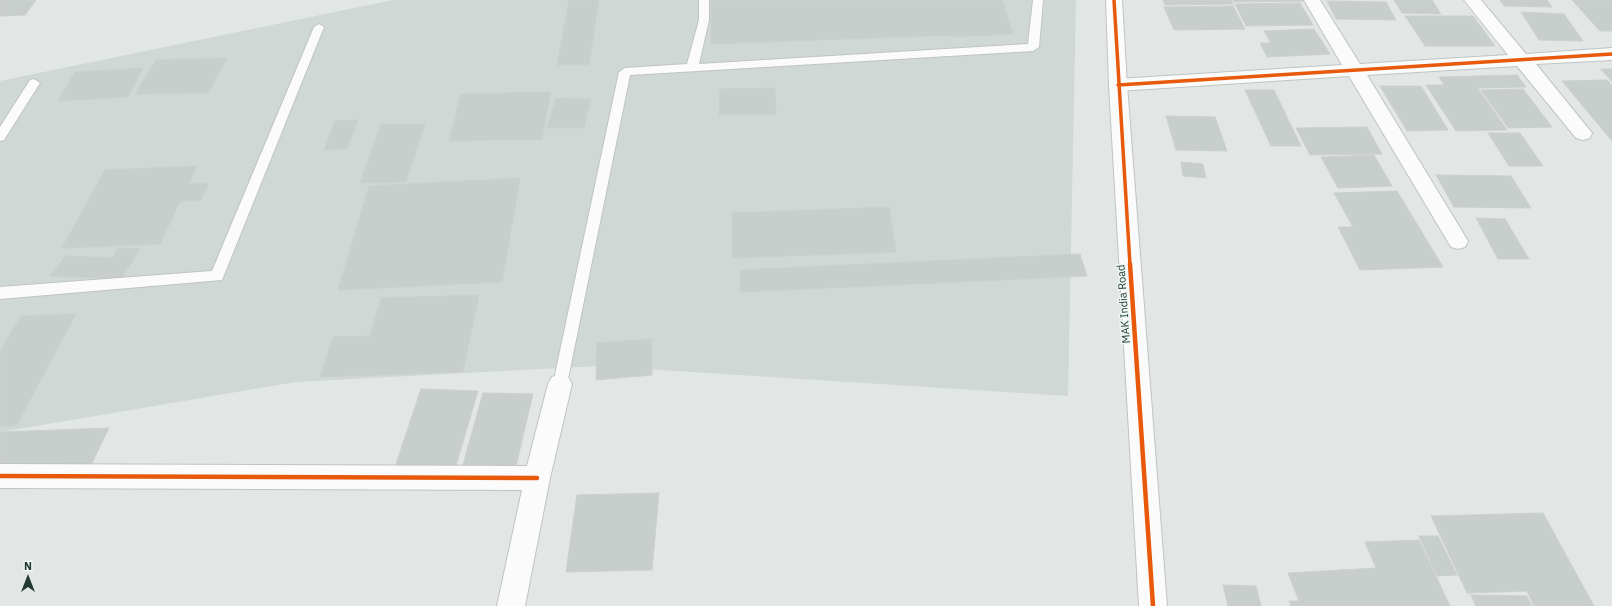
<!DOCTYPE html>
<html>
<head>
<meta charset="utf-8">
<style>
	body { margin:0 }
	#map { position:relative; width:1612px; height:606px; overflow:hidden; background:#e2e7e5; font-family:"IBM Plex Sans",sans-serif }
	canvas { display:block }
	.north { position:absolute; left:8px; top:558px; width:40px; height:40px; -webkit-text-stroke:3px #eff7f3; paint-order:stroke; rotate:0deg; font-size:11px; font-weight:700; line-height:16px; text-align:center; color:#213932 }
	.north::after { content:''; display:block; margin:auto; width:14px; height:18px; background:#213932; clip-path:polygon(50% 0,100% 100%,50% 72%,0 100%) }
</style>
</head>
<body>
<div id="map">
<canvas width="1612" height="606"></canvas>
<div class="north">N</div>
</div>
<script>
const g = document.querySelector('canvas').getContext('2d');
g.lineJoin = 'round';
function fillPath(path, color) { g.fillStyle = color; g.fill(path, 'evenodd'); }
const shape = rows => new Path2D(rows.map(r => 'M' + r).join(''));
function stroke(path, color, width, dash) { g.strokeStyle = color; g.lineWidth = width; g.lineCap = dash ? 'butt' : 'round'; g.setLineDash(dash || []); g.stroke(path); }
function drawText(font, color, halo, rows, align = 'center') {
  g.font = font + ' "IBM Plex Sans",sans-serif'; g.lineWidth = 3; g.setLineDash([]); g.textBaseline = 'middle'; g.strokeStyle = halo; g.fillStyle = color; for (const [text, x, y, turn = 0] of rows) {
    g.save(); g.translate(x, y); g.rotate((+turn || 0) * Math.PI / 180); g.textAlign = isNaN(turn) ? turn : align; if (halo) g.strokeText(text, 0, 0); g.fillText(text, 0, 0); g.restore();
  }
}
const built = shape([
	[393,0,1076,0,1068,396,598,366,296,382,0,432,0,81]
]);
const building = shape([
	[0,0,36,0,25,15,0,16,0,0],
	[569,0,599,0,589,65,557,65,569,0],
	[711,0,1002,0,1013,34,954,37,954,35,711,44,711,0],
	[1163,0,1231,0,1233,4,1165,5,1163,0],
	[1233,0,1304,0,1305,1,1234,2,1233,0],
	[1394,0,1432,0,1441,14,1402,13,1394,0],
	[1500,0,1547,0,1552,7,1504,6,1500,0],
	[1572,0,1612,0,1612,31,1600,31,1572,0],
	[1327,1,1386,2,1396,20,1336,19,1327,1],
	[1300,3,1313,25,1246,26,1235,4,1300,3],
	[1233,6,1245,29,1174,30,1164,7,1233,6],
	[1521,12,1564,14,1583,41,1539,40,1521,12],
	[1405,16,1473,16,1495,46,1425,46,1405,16],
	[1314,29,1330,54,1267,57,1260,43,1271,43,1264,31,1314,29],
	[227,58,208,93,135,94,156,60,227,58],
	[143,68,128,97,58,101,75,72,143,68],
	[1601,69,1612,69,1612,82,1601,69],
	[1517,75,1526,87,1478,88,1507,130,1456,131,1426,85,1444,85,1439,77,1517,75],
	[1607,80,1612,86,1612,141,1562,81,1607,80],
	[1380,86,1421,86,1448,130,1407,131,1380,86],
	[775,88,776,114,719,115,720,89,775,88],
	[1523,89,1552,127,1508,128,1481,90,1523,89],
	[1245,90,1274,90,1301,146,1271,146,1245,90],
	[551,92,542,139,449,141,461,94,551,92],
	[556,98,591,99,584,128,547,128,556,98],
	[1166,116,1215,117,1227,151,1176,150,1166,116],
	[358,120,347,149,324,150,335,121,358,120],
	[381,124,425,124,406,182,360,183,381,124],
	[1367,127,1382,154,1310,155,1296,128,1367,127],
	[1488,133,1520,133,1543,166,1509,166,1488,133],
	[1374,155,1392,186,1338,188,1321,157,1374,155],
	[1181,162,1203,164,1206,178,1183,176,1181,162],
	[197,166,189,184,209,183,201,200,180,201,160,244,62,248,105,170,197,166],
	[1436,175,1511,176,1531,208,1454,207,1436,175],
	[520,178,502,282,338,290,369,186,520,178],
	[1397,191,1443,267,1360,270,1338,227,1353,227,1334,193,1397,191],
	[889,207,896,252,732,258,732,213,889,207],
	[1476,218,1505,219,1529,259,1498,259,1476,218],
	[118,248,140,249,121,279,50,276,65,256,112,258,118,248],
	[1080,254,1087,276,740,292,740,270,1080,254],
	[479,295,463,372,320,377,333,337,370,336,381,298,479,295],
	[76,314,16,426,0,426,0,351,21,316,76,314],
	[652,339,652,375,596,380,597,343,652,339],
	[421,389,478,391,455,469,395,467,421,389],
	[483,393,533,394,516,466,463,465,483,393],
	[109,428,92,463,0,467,0,432,109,428],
	[659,493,652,570,566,572,577,495,659,493],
	[1543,513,1594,606,1534,606,1527,591,1467,593,1431,516,1543,513],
	[1419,536,1438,536,1457,575,1437,576,1419,536],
	[1419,540,1450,606,1291,606,1289,601,1299,601,1288,573,1376,568,1365,542,1419,540],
	[1223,585,1256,586,1261,606,1228,606,1223,585],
	[1471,595,1527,596,1532,606,1476,606,1471,595]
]);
const service = shape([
	[699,0,709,0,709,20,699,64,1028,44,1033,0,1043,0,1039,47,1033,51,630,75,567,384,565,389,560,390,555,389,553,384,619,72,625,68,687,64,699,20,699,0],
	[319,24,324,27,222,280,0,299,0,287,212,271,314,27,319,24],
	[34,79,40,83,4,140,0,141,0,127,30,80,34,79]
]);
const minor = shape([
	[1304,0,1320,0,1360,64,1508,55,1464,0,1481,0,1526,54,1612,48,1612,60,1536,64,1592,133,1590,138,1583,140,1576,138,1517,66,1367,75,1468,241,1465,247,1458,249,1451,247,1349,76,1118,91,1112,89,1109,85,1112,81,1118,79,1342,65,1304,0],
	[560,374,568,377,572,384,550,478,525,606,497,606,522,490,0,488,0,464,527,466,548,384,552,377,560,374]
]);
const tertiary = shape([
	[1106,0,1122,0,1127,85,1167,606,1139,606,1109,85,1106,0]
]);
const cyclewayFar1 = shape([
	[1114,0,1130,265],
	[1118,85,1612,54]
]);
const cycleway = shape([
	[1130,264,1153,606],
	[0,476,537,478]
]);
const streetNames = [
	["MAK India Road",1124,304,-94]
];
fillPath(built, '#cfd8d5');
fillPath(building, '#c8cecc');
stroke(building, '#cbd0ce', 1);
stroke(service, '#bfc4c2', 2);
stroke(minor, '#bfc4c2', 2);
stroke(tertiary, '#bfc4c2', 2);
fillPath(service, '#fbfbfb');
fillPath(minor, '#fbfbfb');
fillPath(tertiary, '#fbfbfb');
stroke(cyclewayFar1, '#e8590c', 3.5);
stroke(cycleway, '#e8590c', 4.5);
drawText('11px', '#213932', '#eff7f3', streetNames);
</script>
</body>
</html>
